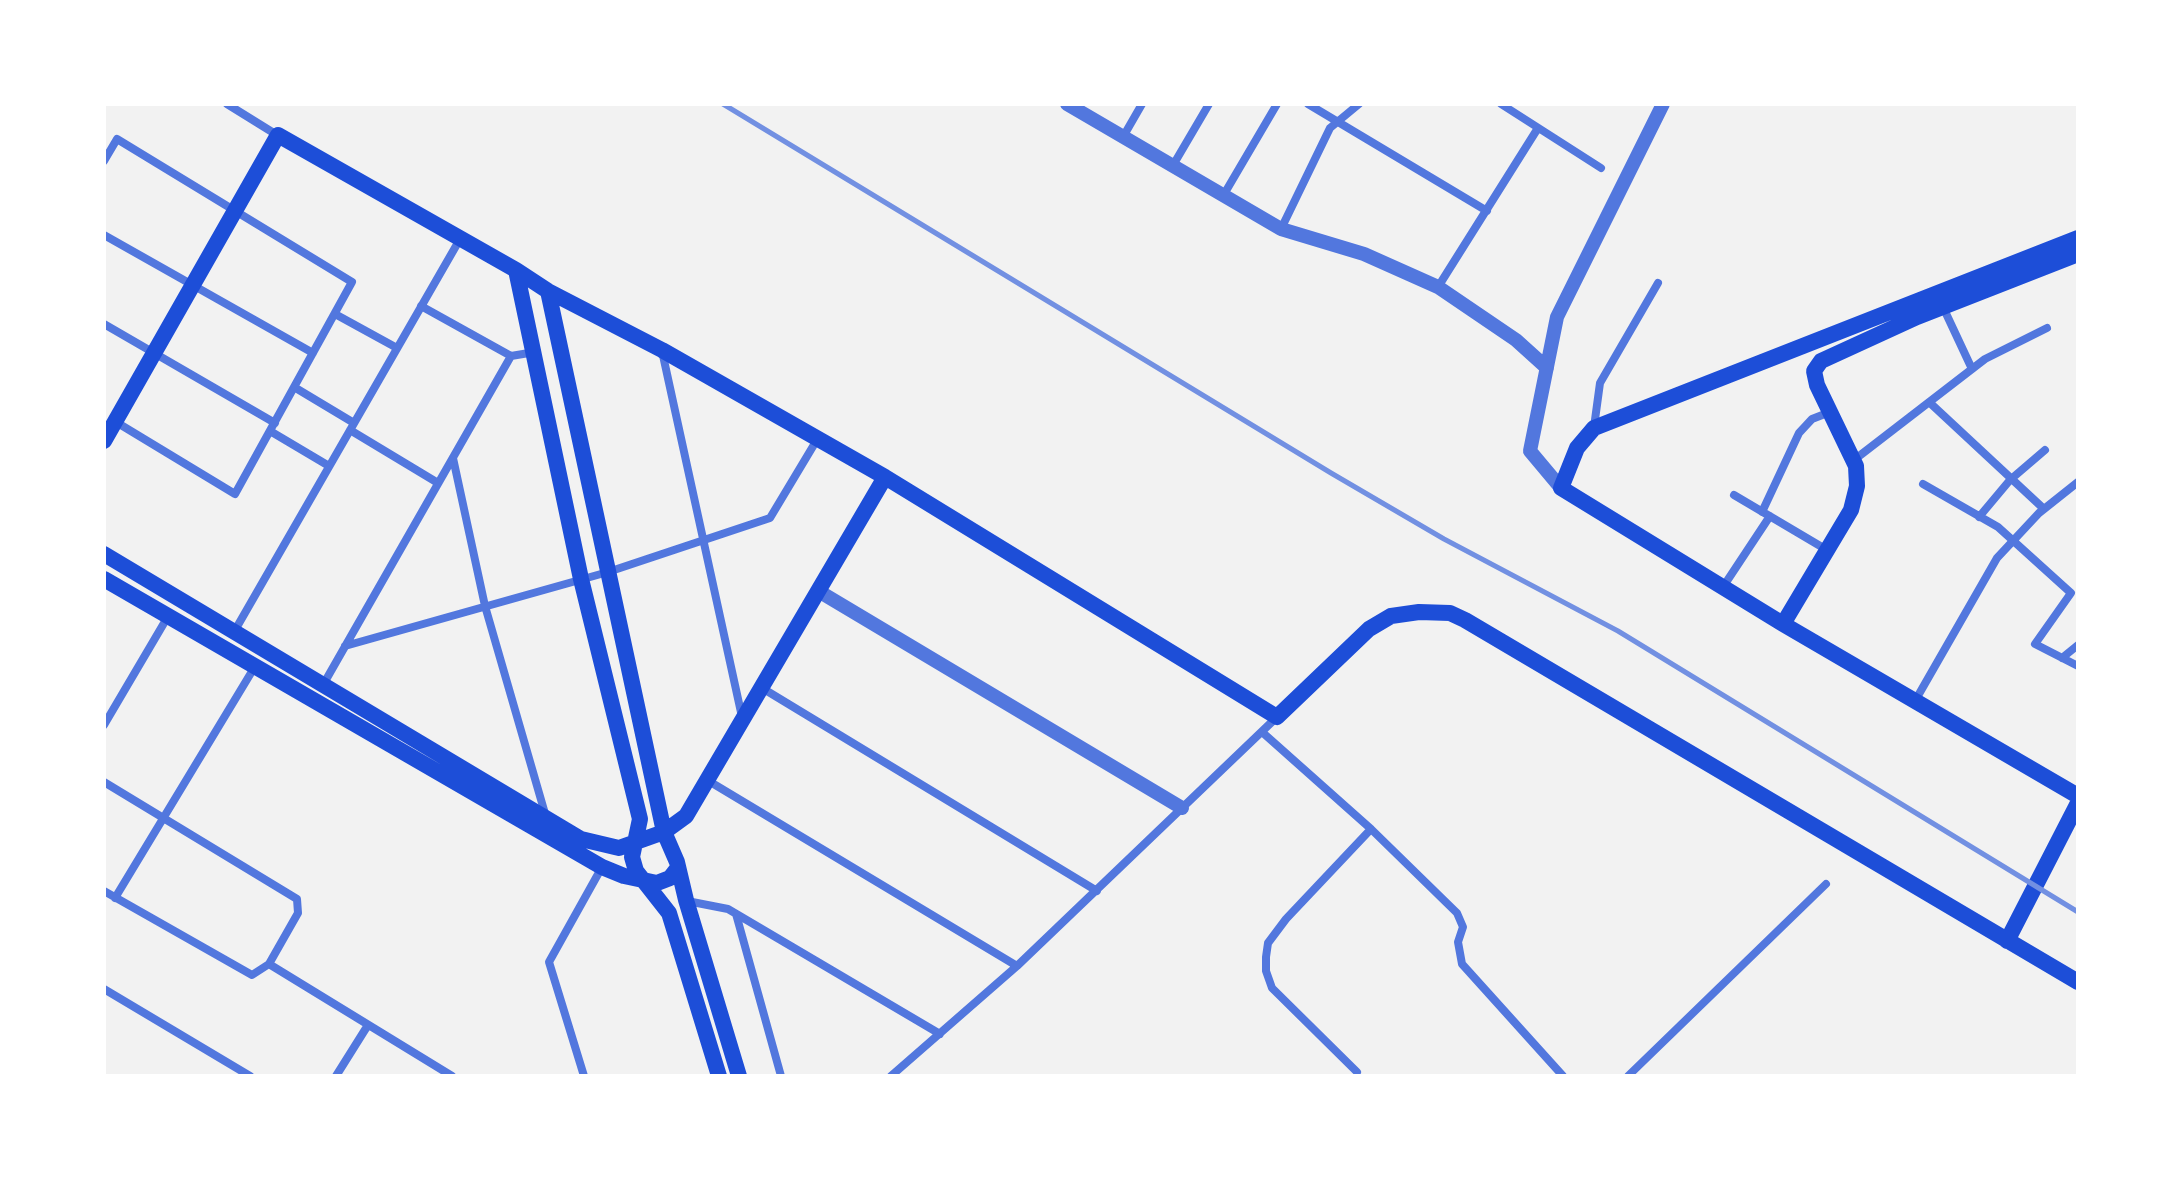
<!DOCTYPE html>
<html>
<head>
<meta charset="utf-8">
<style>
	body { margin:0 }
	#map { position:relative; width:2182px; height:1180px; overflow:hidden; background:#f2f2f2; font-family:"Open Sans",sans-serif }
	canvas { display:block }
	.frame { position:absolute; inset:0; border:106px solid #fff; pointer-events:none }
</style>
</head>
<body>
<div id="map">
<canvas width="2182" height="1180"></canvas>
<div class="frame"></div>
</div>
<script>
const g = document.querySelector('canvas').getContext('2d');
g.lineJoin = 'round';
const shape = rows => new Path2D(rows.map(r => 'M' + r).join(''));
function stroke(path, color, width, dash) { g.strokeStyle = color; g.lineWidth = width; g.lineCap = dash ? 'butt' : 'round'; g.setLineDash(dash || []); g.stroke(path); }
const minor = shape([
	[227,104,277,135],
	[1308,104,1487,211],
	[1501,104,1601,168],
	[1123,137,1142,104],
	[104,161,117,139,352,282,235,494,116,422],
	[1172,167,1209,104],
	[1223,196,1277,104],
	[1281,229,1330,128,1359,104],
	[104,235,313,353],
	[1438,287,1538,128],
	[421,306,511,356,535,352],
	[1943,307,1972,369],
	[335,314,397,348],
	[104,324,275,423],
	[662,351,742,717],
	[294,387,354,423],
	[1929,402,2044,509],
	[1594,427,1600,383,1658,283],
	[350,430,438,483],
	[270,431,329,466],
	[453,458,485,606,546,817],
	[1854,460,1985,359,2047,328],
	[1923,484,1998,527,2071,593,2035,644,2078,666],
	[1734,495,1827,550],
	[1762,512,1799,433,1812,419,1830,412],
	[1979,517,2010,480,2045,450],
	[1723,587,1770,516],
	[234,632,460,239],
	[345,646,608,572,770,518,818,438],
	[2062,658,2078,645],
	[323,685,511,356],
	[762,688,1097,891],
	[1915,701,1997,558,2039,513,2078,482],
	[104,725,167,618],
	[1262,732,1371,829,1457,913,1463,927,1458,942,1462,964,1563,1076],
	[707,780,1017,966],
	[104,782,297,899,298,913,269,964,452,1076],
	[104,891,252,975,269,964],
	[115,898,254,668],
	[687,901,728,909,940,1034],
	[736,914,781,1076],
	[104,989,250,1076],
	[1357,1072,1272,988,1266,971,1266,957,1268,943,1286,919,1371,829],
	[336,1076,368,1025],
	[584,1076,549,962,602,867],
	[891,1076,1017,966,1277,717],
	[1628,1076,1826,884]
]);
const tertiary = shape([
	[1067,104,1281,229,1364,254,1438,287,1516,340,1547,368],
	[1561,488,1530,451,1557,317,1663,104],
	[820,592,1182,808]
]);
const secondary = shape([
	[2078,238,1594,428,1577,448,1561,488,1783,624,2078,796],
	[516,270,581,579,640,819,632,857,636,871,669,913,719,1076],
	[548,291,664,832,677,862,686,900,739,1076],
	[104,441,278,135,516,270,548,291,662,350,885,477],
	[104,554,581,839,619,848,664,832,686,816,885,477,1277,717,1369,629,1391,616,1419,612,1450,613,1465,620,2078,982],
	[104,579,602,867,624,876,657,883,670,878,677,869],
	[1783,624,1851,510,1857,486,1856,466,1817,385,1814,371,1821,361,1917,317,2078,254],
	[2007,941,2078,803]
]);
const rail = shape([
	[723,104,1331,473,1444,539,1618,631,2078,912]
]);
stroke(minor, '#5277de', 8);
stroke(tertiary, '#5277de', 14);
stroke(secondary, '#1d4ed8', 16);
stroke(rail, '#7290e2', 5);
</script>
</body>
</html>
